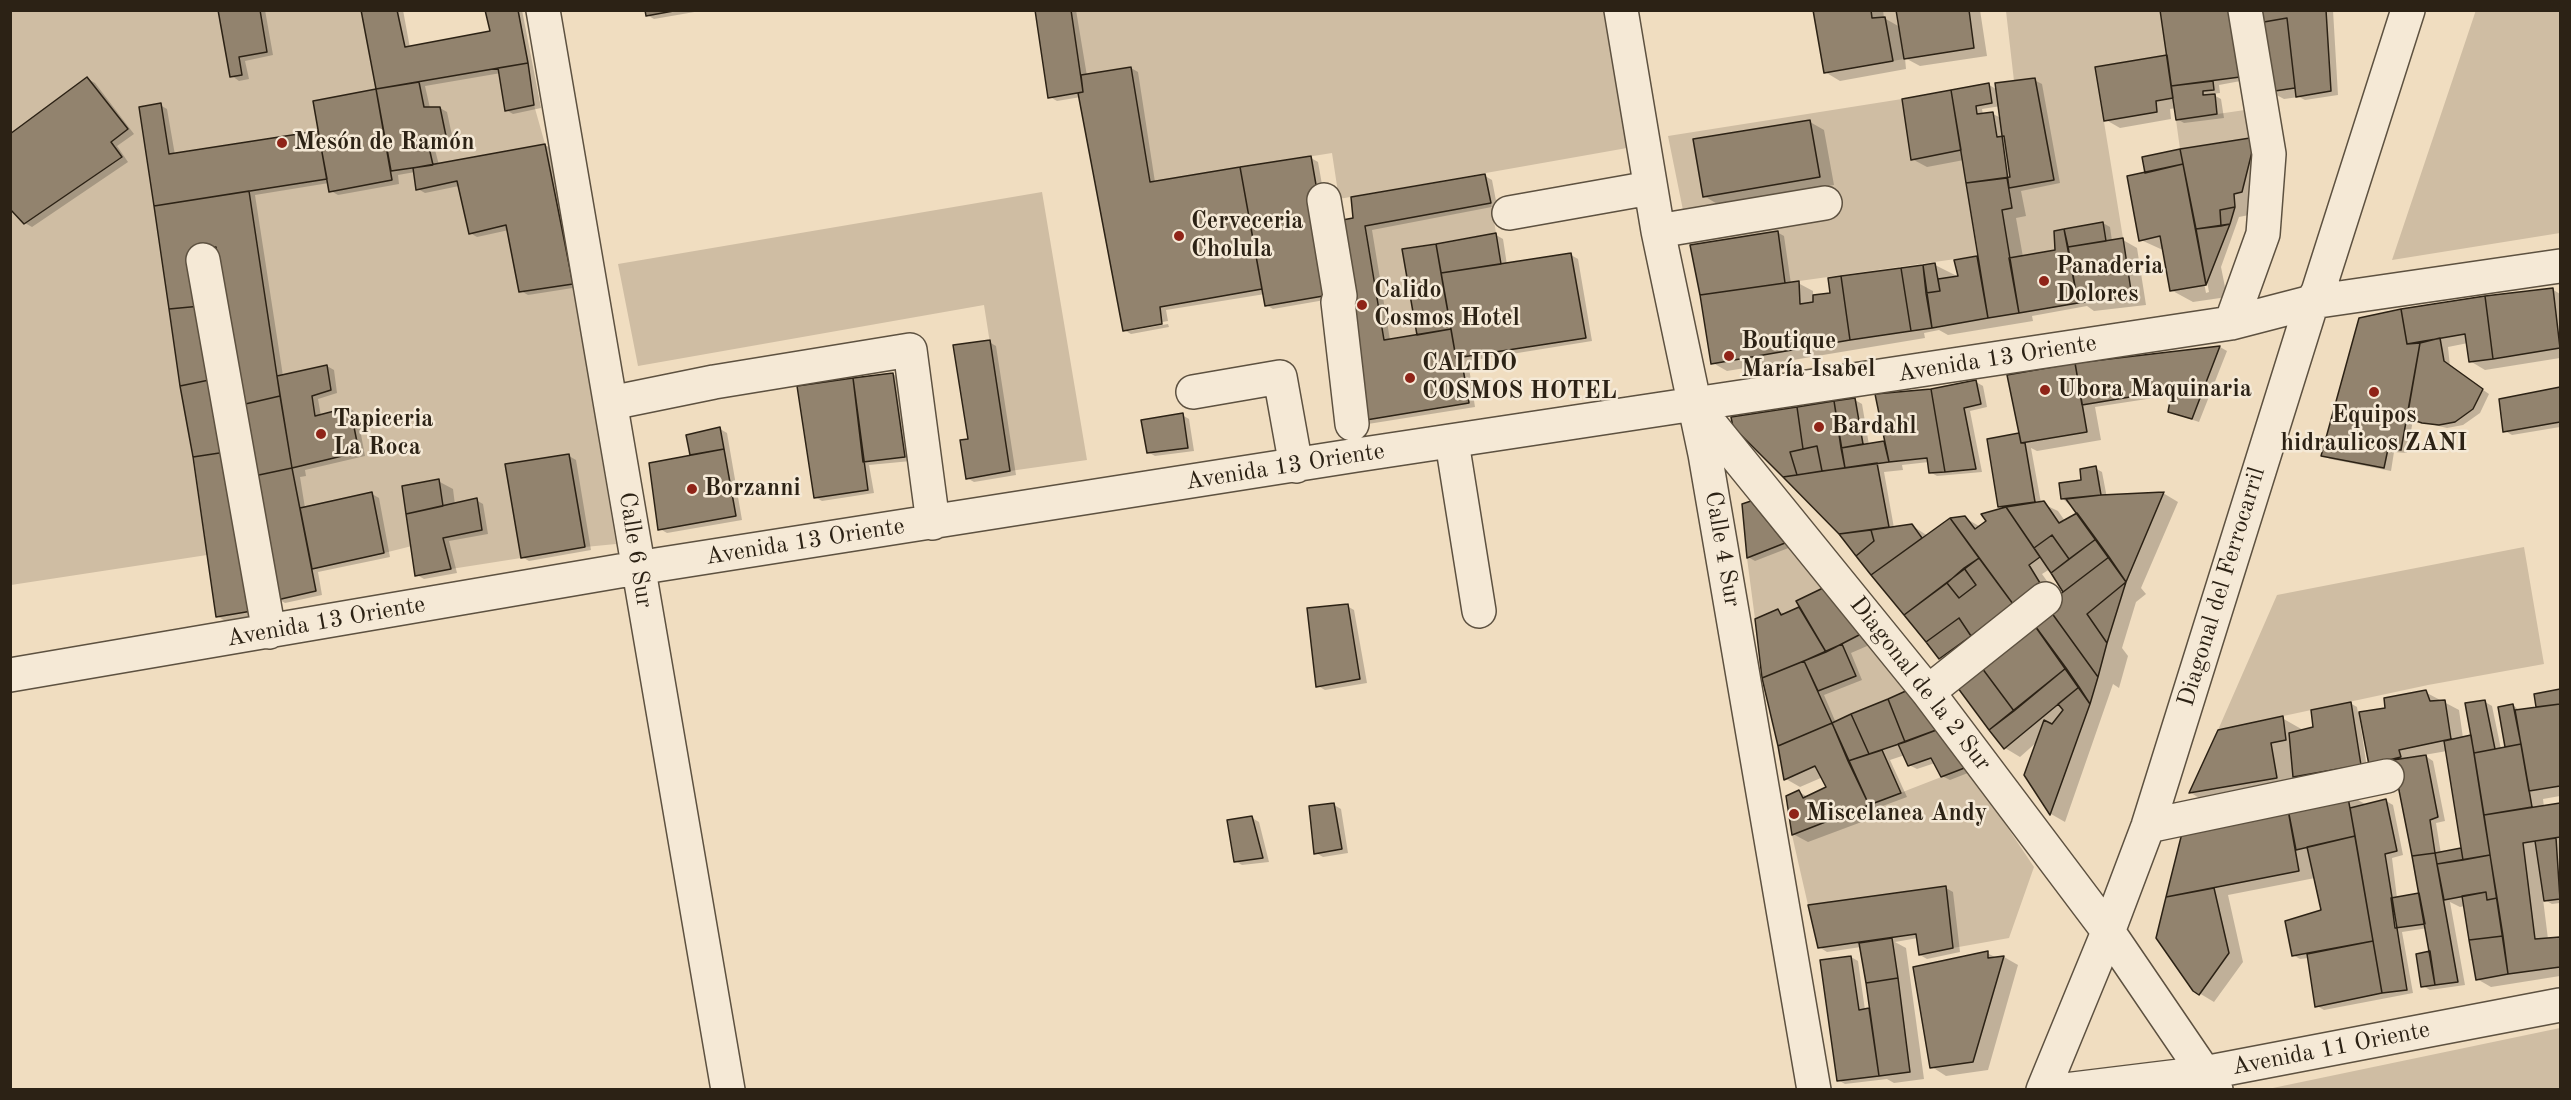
<!DOCTYPE html>
<html>
<head>
<meta charset="utf-8">
<style>
	body { margin:0 }
	#map { position:relative; width:2571px; height:1100px; overflow:hidden; background:#f0ddc0; font-family:"Old Standard TT",serif }
	canvas { display:block }
	.frame { position:absolute; inset:0; border:12px solid #2c2215; pointer-events:none }
</style>
</head>
<body>
<div id="map">
<canvas width="2571" height="1100"></canvas>
<div class="frame"></div>
</div>
<script>
const g = document.querySelector('canvas').getContext('2d');
g.lineJoin = 'round';
function fillPath(path, color) { g.fillStyle = color; g.fill(path, 'evenodd'); }
const shape = rows => new Path2D(rows.map(r => 'M' + r).join(''));
function stroke(path, color, width, dash) { g.strokeStyle = color; g.lineWidth = width; g.lineCap = dash ? 'butt' : 'round'; g.setLineDash(dash || []); g.stroke(path); }
function drawText(font, color, halo, rows, align = 'center') {
  g.font = font + ' "Old Standard TT",serif'; g.lineWidth = 5; g.setLineDash([]); g.textBaseline = 'middle'; g.strokeStyle = halo; g.fillStyle = color; for (const [text, x, y, turn = 0] of rows) {
    g.save(); g.translate(x, y); g.rotate((+turn || 0) * Math.PI / 180); g.textAlign = isNaN(turn) ? turn : align; if (halo) g.strokeText(text, 0, 0); g.fillText(text, 0, 0); g.restore();
  }
}
const green = shape([
	[2476,10,2560,11,2560,233,2392,260],
	[11,11,218,11,231,77,242,75,239,57,267,52,260,11,361,11,376,89,313,101,318,131,169,154,161,103,139,107,207,555,11,585,10,209,25,223,122,158,111,142,128,129,87,78,11,134],
	[1071,11,1605,11,1627,148,1339,199,1332,153,1150,182,1131,67,1081,75],
	[1871,11,1896,11,1904,59,1893,61,1885,17,1872,18],
	[2006,11,2160,11,2167,55,2095,67,2123,238,2106,241,2103,222,2054,231,2055,250,2009,258,2002,210,2012,208,2009,188,2054,180,2035,79,2014,81],
	[498,68,505,111,534,105,545,144,433,165,428,143,446,136,440,107,424,107,419,82],
	[1902,99,1911,160,1961,150,1977,256,1785,283,1778,231,1690,245,1668,136],
	[1810,120,1820,177,1703,197,1693,139],
	[2245,110,2250,138,2180,149,2176,120],
	[413,168,417,190,457,181,469,234,506,225,519,292,573,284,616,544,585,547,505,464,521,558,451,569,443,538,482,530,443,506,438,479,402,486,412,546,384,553,372,492,300,508,292,468,358,452,315,416,312,396,331,389,327,365,277,376,249,191,327,179,330,192,392,180,391,171],
	[1042,192,1087,460,1010,471,984,305,638,366,618,264],
	[1491,203,1496,233,1402,249,1417,335,1384,340,1365,226],
	[1785,543,1823,588,1796,601,1799,607,1781,615,1778,609,1755,619,1747,558],
	[2524,547,2544,664,2428,685,2218,730,2277,595],
	[1861,634,1908,690,1832,723,1818,691,1856,676,1842,644],
	[1967,767,2034,867,2009,938,1953,948,1946,886,1808,905,1792,835],
	[2560,1028,2560,1089,2268,1089]
]);
const shadow = shape([
	[220,10,265,10,273,55,245,61,249,79,239,81,232,76],
	[363,10,403,10,410,48,492,32,487,10,522,10,541,108,513,114,506,110,501,73,425,86,430,108,440,108,447,112,453,140,434,146,439,165,545,145,552,149,579,287,528,295,521,291,509,230,477,237,470,233,459,186,425,193,418,189,415,172,398,175,399,184,338,195,331,191,329,183,255,195,283,376,327,366,334,370,337,393,318,399,321,416,350,409,357,413,365,456,305,470,306,476,300,477,305,508,372,494,379,498,390,557,318,572,322,595,285,603,278,599,218,251,198,254,266,619,232,625,217,616,160,105,167,109,175,155,320,132,315,102,378,91],
	[646,10,706,10,654,19,647,15],
	[1036,10,1076,10,1087,76,1131,68,1138,72,1155,182,1311,158,1318,162,1342,297,1273,309,1266,305,1265,294,1166,310,1168,321,1129,328,1129,331,1168,324,1169,327,1131,334,1124,330,1081,97,1057,101,1050,97],
	[1815,10,1883,10,1884,18,1900,27,1897,10,1980,10,1987,56,1920,66,1905,58,1906,69,1840,81,1825,72],
	[2161,10,2246,80,2219,85,2220,93,2212,94,2221,99,2224,118,2184,123,2177,119,2176,108,2170,109,2171,119,2120,128,2106,120,2168,56],
	[2257,10,2333,10,2338,95,2305,100,2299,97,2284,99,2269,91],
	[88,79,95,83,134,134,117,146,128,162,32,227,25,223],
	[2034,80,2042,84,2060,183,2021,191,2026,216,2016,218,2023,257,2057,251,2055,233,2103,223,2110,227,2112,241,2123,240,2137,248,2146,305,2094,311,2087,306,2032,316,2033,321,1948,335,1939,330,1924,333,1925,338,1727,371,1713,363,1777,232,1784,236,1791,284,1798,283,1813,291,1813,297,1935,265,1959,277,1956,261,1979,258,1964,160,1927,167,1912,159,1989,85,1998,90],
	[2001,106,2003,119,1993,114,1983,115,1982,109],
	[1810,122,1824,130,1834,185,1719,205,1704,196],
	[2264,148,2256,200,2248,201,2249,215,2239,217,2221,267,2227,297,2193,302,2171,290,2165,251,2141,240,2147,174,2144,158,2181,150],
	[2189,204,2192,204,2209,292,2206,293],
	[1485,176,1492,180,1497,206,1372,230,1390,340,1418,336,1496,235,1503,239,1507,265,1571,255,1578,259,1592,341,1468,361,1475,407,1368,424,1361,420,1355,219],
	[2552,289,2560,294,2560,358,2485,370,2470,361,2468,343,2448,347,2450,367,2489,394,2480,413,2463,425,2447,428,2413,420,2407,453,2394,452,2391,471,2330,459,2323,455,2360,319],
	[989,342,996,346,1016,475,974,482,967,478,969,440],
	[2220,347,2227,351,2199,422,2169,412,2173,395,2095,407,2101,440,2037,451,2031,448,2041,503,2058,511,2065,521,2079,514,2062,498,2095,468,2102,472,2107,498,2163,493,2178,502,2141,588,2146,594,2136,602,2122,648,2128,656,2119,688,2113,684,2065,822,2051,814,2025,775,2038,741,2020,757,2005,748,1990,729,2065,592,2050,569,2042,574,2054,591,1947,662,1940,658,1840,533,1735,426,1855,400,1862,404,1869,445,1887,444,1926,391,1976,382,1983,386,1987,407,1970,411,1982,472,1937,476,1930,472,1929,462,1902,465,1903,470,1884,472,1894,528,1911,525,1928,536,1950,519,1965,518,1979,526,2005,509,2000,506,2021,435,2075,365],
	[893,374,900,378,911,461,869,465,874,493,822,501,815,497],
	[2560,388,2560,427,2512,435,2505,431,2501,400],
	[1182,415,1189,419,1194,451,1155,456,1148,452],
	[720,429,727,433,742,520,667,533,660,529,692,456,688,436],
	[569,456,576,460,591,550,529,561,522,557],
	[438,481,453,489,455,505,476,500,483,504,488,534,449,541,457,573,424,579,417,575],
	[1751,503,1758,507,1791,547,1755,561,1748,557],
	[1823,589,1874,643,1851,653,1862,680,1824,695,1836,723,1851,716,1973,771,1950,780,1942,776,1935,763,1917,769,1909,765,1905,755,1890,760,1907,797,1880,807,1883,814,1808,842,1793,834,1799,792,1808,797,1828,788,1823,777,1800,787,1786,779,1764,678,1756,620,1778,611,1785,614,1801,608],
	[1347,606,1354,610,1367,683,1325,690,1318,686],
	[2560,691,2560,796,2543,799,2544,807,2560,805,2560,903,2552,904,2543,899,2548,939,2560,938,2560,976,2491,987,2477,979,2465,906,2460,907,2450,902,2465,985,2430,990,2423,986,2432,953,2428,928,2402,932,2413,993,2324,1010,2317,1006,2309,958,2300,959,2293,955,2322,911,2315,878,2228,895,2243,962,2214,1002,2194,990,2157,938,2185,826,2347,794,2367,805,2386,801,2393,805,2403,855,2392,858,2397,898,2421,894,2397,769,2385,772,2361,714,2359,715,2367,768,2302,781,2295,777,2298,789,2211,805,2191,793,2219,731,2282,718,2303,730,2315,728,2350,703,2357,707,2358,713,2386,709,2425,692,2459,710,2463,738,2473,736,2485,702,2492,706,2501,749,2507,748,2499,708,2513,705,2520,711,2538,708,2536,695],
	[2447,751,2463,850,2441,854,2436,823,2445,821,2433,761,2424,755],
	[2348,808,2351,808,2357,842],
	[1334,805,1341,809,1348,853,1323,857,1316,853],
	[1252,818,1259,822,1269,862,1242,865,1235,861],
	[1946,888,1953,892,1960,952,1927,959,1920,955,1918,938,1895,942,1906,948,1924,1079,1894,1083,1887,1079,1845,1084,1838,1080,1851,957,1858,961,1865,1010,1870,1010,1861,947,1827,952,1819,947],
	[1987,953,1997,958,2004,957,2018,965,1988,1070,1946,1076,1932,1067]
]);
const building = shape([
	[218,10,260,10,267,52,239,57,242,75,230,77,218,10],
	[361,10,397,10,405,47,490,31,485,10,518,10,528,63,376,89,361,10],
	[645,10,679,10,646,16,645,10],
	[1035,10,1071,10,1083,92,1048,98,1035,10],
	[1813,10,1871,10,1872,18,1885,17,1893,61,1824,73,1813,10],
	[1896,10,1969,10,1974,48,1904,59,1896,10],
	[2160,10,2230,10,2240,77,2171,86,2160,10],
	[2256,10,2326,10,2331,91,2296,97,2287,18,2258,23,2256,10],
	[2287,18,2295,88,2268,92,2258,23,2287,18],
	[2167,55,2173,98,2156,101,2157,112,2104,121,2095,67,2167,55],
	[528,63,534,105,505,111,498,68,528,63],
	[1131,67,1150,182,1240,167,1262,289,1160,307,1162,324,1123,331,1078,93,1083,92,1081,75,1131,67],
	[87,77,128,129,111,142,122,157,24,224,10,209,10,134,87,77],
	[2035,78,2054,180,2009,188,1995,83,2035,78],
	[2213,81,2214,90,2203,91,2203,95,2215,94,2217,114,2176,120,2171,86,2213,81],
	[419,82,424,107,440,107,446,136,428,143,433,165,391,171,376,89,419,82],
	[1989,83,1992,103,1976,106,1977,114,1993,112,1997,137,2004,136,2010,177,1966,183,1951,90,1989,83],
	[376,89,392,180,329,192,313,101,376,89],
	[1951,90,1961,150,1911,160,1902,99,1951,90],
	[161,103,169,154,318,131,327,179,154,206,139,107,161,103],
	[1810,120,1820,177,1703,197,1693,139,1810,120],
	[2250,138,2252,152,2242,192,2234,194,2235,207,2220,210,2221,226,2196,229,2180,149,2250,138],
	[545,144,573,284,519,292,506,225,469,234,457,181,416,190,413,168,545,144],
	[2180,149,2183,164,2145,173,2142,157,2180,149],
	[1311,156,1335,294,1265,306,1240,167,1311,156],
	[2183,164,2206,285,2170,291,2160,236,2139,241,2127,176,2183,164],
	[1485,174,1491,203,1365,226,1384,340,1451,329,1456,358,1461,357,1469,403,1360,421,1332,222,1353,218,1351,197,1485,174],
	[2007,178,2012,208,2002,210,2019,313,1988,318,1966,183,2007,178],
	[249,191,280,396,241,405,216,247,192,251,201,306,169,309,154,206,249,191],
	[2235,207,2230,224,2221,226,2220,210,2235,207],
	[2103,222,2106,241,2068,247,2064,229,2103,222],
	[2230,224,2206,285,2196,229,2230,224],
	[2064,229,2078,303,2019,313,2009,258,2055,250,2054,231,2064,229],
	[1778,231,1785,283,1700,295,1690,245,1778,231],
	[1496,233,1501,264,1441,273,1436,244,1496,233],
	[2123,238,2132,297,2078,303,2068,247,2123,238],
	[1436,244,1451,329,1417,335,1402,249,1436,244],
	[1571,253,1586,338,1456,358,1441,273,1571,253],
	[1977,256,1988,318,1932,328,1926,293,1940,291,1938,279,1958,276,1954,260,1977,256],
	[1935,263,1940,291,1926,293,1923,265,1935,263],
	[1923,265,1932,328,1911,331,1901,268,1923,265],
	[1901,268,1911,331,1850,340,1841,276,1901,268],
	[1841,276,1850,340,1711,364,1700,295,1799,281,1800,304,1813,302,1813,295,1830,293,1828,278,1841,276],
	[2553,288,2560,348,2493,359,2485,296,2553,288],
	[2485,296,2493,359,2469,362,2465,334,2407,344,2401,309,2485,296],
	[201,306,214,379,180,386,169,309,201,306],
	[2401,309,2407,344,2420,343,2401,450,2388,449,2384,468,2321,456,2359,318,2401,309],
	[2440,338,2444,361,2483,389,2473,409,2455,422,2439,425,2422,423,2407,418,2420,343,2440,338],
	[990,340,1010,471,966,479,960,440,968,439,953,345,990,340],
	[2220,346,2192,419,2168,412,2172,390,2082,405,2075,363,2220,346],
	[2075,363,2087,432,2021,443,2007,375,2075,363],
	[327,365,331,390,312,396,315,416,350,407,359,452,292,468,277,376,327,365],
	[893,373,905,457,863,462,853,378,893,373],
	[853,378,868,490,814,498,797,386,853,378],
	[214,379,226,452,193,457,180,386,214,379],
	[1976,380,1981,404,1964,408,1976,469,1945,472,1931,389,1976,380],
	[2560,387,2560,422,2503,432,2499,399,2560,387],
	[1931,389,1945,472,1929,473,1927,458,1889,462,1875,394,1931,389],
	[280,396,292,468,254,476,241,405,280,396],
	[1855,398,1863,444,1841,448,1834,401,1855,398],
	[1834,401,1845,468,1822,471,1817,446,1803,449,1797,407,1834,401],
	[1797,407,1803,449,1790,452,1797,475,1783,477,1733,427,1731,417,1797,407],
	[1183,413,1188,448,1147,453,1141,420,1183,413],
	[720,427,724,449,690,455,686,435,720,427],
	[2019,433,2021,443,2025,443,2035,502,1998,507,1987,439,2019,433],
	[1884,441,1889,462,1845,468,1841,448,1884,441],
	[1817,446,1822,471,1797,475,1790,452,1817,446],
	[724,449,736,516,658,530,649,463,724,449],
	[226,452,252,611,216,617,193,457,226,452],
	[569,454,585,547,521,558,505,464,569,454],
	[1877,463,1889,527,1839,534,1783,477,1877,463],
	[2096,466,2101,495,2061,499,2059,483,2081,480,2080,469,2096,466],
	[292,468,316,591,277,600,254,476,292,468],
	[439,479,443,506,406,514,402,486,439,479],
	[372,492,384,553,312,569,300,508,372,492],
	[2164,492,2126,582,2066,499,2101,495,2164,492],
	[477,498,482,530,443,538,451,569,415,576,406,514,477,498],
	[1751,501,1785,543,1747,558,1742,504,1751,501],
	[2044,501,2059,523,2077,513,2096,539,2069,559,2052,535,2034,548,2006,507,2044,501],
	[2006,507,2040,557,2029,565,2040,583,2013,604,1950,518,1965,516,1975,529,1986,521,1981,514,2006,507],
	[1950,518,1979,558,1904,615,1871,575,1950,518],
	[1912,524,1922,538,1871,575,1856,556,1874,541,1871,530,1912,524],
	[1871,530,1874,541,1856,556,1839,534,1871,530],
	[2052,535,2069,559,2051,573,2034,548,2052,535],
	[2096,539,2109,557,2063,592,2051,573,2096,539],
	[2109,557,2126,582,2087,614,2107,643,2098,677,2046,605,2109,557],
	[1979,558,2013,604,1971,636,1959,618,1926,642,1904,615,1947,583,1959,598,1976,585,1964,568,1979,558],
	[1964,568,1976,585,1959,598,1947,583,1964,568],
	[2126,582,2107,643,2087,614,2126,582],
	[1823,588,1861,634,1826,652,1796,601,1823,588],
	[1348,604,1360,679,1316,687,1307,608,1348,604],
	[2046,605,2098,677,2090,704,2030,619,2046,605],
	[1799,607,1826,652,1762,678,1755,619,1778,609,1781,615,1799,607],
	[1959,618,1971,636,1939,659,1926,642,1959,618],
	[2030,619,2066,668,2014,711,1976,660,2030,619],
	[1842,644,1856,676,1818,691,1804,661,1842,644],
	[1976,660,2014,711,1989,730,1952,680,1976,660],
	[1804,661,1832,723,1778,746,1762,678,1804,661],
	[2066,668,2079,687,2004,749,1989,730,2066,668],
	[2079,687,2090,704,2050,815,2024,775,2044,720,2052,724,2063,710,2058,704,2079,687],
	[2560,689,2560,704,2536,707,2534,694,2560,689],
	[1908,690,1939,729,1905,742,1888,699,1908,690],
	[2426,690,2430,701,2445,700,2451,739,2399,750,2401,757,2369,765,2359,712,2385,708,2384,698,2426,690],
	[1888,699,1905,742,1869,754,1851,714,1888,699],
	[2485,700,2495,749,2474,753,2465,703,2485,700],
	[2351,702,2361,765,2293,777,2289,733,2313,727,2311,710,2351,702],
	[2513,704,2521,744,2505,747,2498,707,2513,704],
	[2560,704,2560,786,2529,791,2515,710,2560,704],
	[1851,714,1869,754,1848,761,1832,723,1851,714],
	[2283,716,2286,740,2271,743,2277,778,2189,793,2218,730,2283,716],
	[1832,723,1869,805,1792,835,1786,796,1799,790,1803,798,1826,787,1815,766,1784,780,1778,746,1832,723],
	[1939,729,1967,767,1941,777,1931,758,1908,766,1898,744,1939,729],
	[2471,735,2490,855,2463,860,2444,741,2471,735],
	[2521,744,2532,807,2484,815,2474,753,2521,744],
	[1882,750,1901,793,1869,805,1848,761,1882,750],
	[2426,755,2438,817,2430,820,2435,853,2412,856,2393,760,2426,755],
	[2347,792,2355,836,2296,850,2287,804,2347,792],
	[2386,799,2397,851,2385,854,2407,990,2382,993,2350,808,2386,799],
	[1334,803,1342,849,1314,854,1309,806,1334,803],
	[2560,803,2560,837,2523,843,2535,939,2560,937,2560,967,2508,974,2484,815,2560,803],
	[2287,804,2299,871,2166,897,2184,825,2287,804],
	[1252,816,1263,858,1234,862,1227,820,1252,816],
	[2355,836,2373,941,2292,956,2285,921,2321,910,2307,847,2355,836],
	[2556,838,2560,899,2544,901,2535,841,2556,838],
	[2461,848,2463,860,2437,864,2435,853,2461,848],
	[2435,853,2458,982,2435,985,2412,856,2435,853],
	[2490,855,2497,898,2487,900,2486,892,2444,900,2437,864,2490,855],
	[1946,886,1953,948,1919,955,1916,934,1818,948,1808,905,1946,886],
	[2214,888,2229,953,2199,995,2193,991,2156,938,2166,897,2214,888],
	[2486,892,2487,900,2497,898,2503,936,2469,940,2462,896,2486,892],
	[2419,893,2425,924,2395,928,2391,898,2419,893],
	[2503,936,2508,974,2476,980,2469,940,2503,936],
	[1892,938,1898,978,1866,983,1859,943,1892,938],
	[2373,941,2382,993,2315,1007,2307,954,2373,941],
	[1988,951,1988,958,2004,956,1973,1062,1930,1068,1913,967,1988,951],
	[2430,951,2435,985,2421,987,2416,954,2430,951],
	[1851,956,1859,1010,1869,1008,1879,1076,1837,1081,1820,960,1851,956],
	[1898,978,1910,1072,1879,1076,1866,983,1898,978]
]);
const minor = shape([
	[543,10,728,1090],
	[1621,10,1658,231,1705,454,1814,1090],
	[1324,200,1340,296,1338,302,1352,424],
	[1509,213,1650,188],
	[1658,231,1825,203],
	[203,260,269,632],
	[2231,323,2263,234,2269,154,2245,10],
	[1193,392,1280,377,1296,466],
	[611,403,714,382,910,350,933,523],
	[1698,409,1928,692,2105,927,2216,1090],
	[1452,442,1479,611],
	[10,675,637,568,1357,455,2231,323,2312,302,2560,266],
	[1928,692,2045,599],
	[2148,826,2387,776],
	[2043,1090,2108,932,2148,826,2312,302,2318,292,2408,10],
	[2065,1090,2204,1073,2560,1005]
]);
const markers = [
	[282,143,6,"#8f2418"],
	[1179,236,6,"#8f2418"],
	[2044,281,6,"#8f2418"],
	[1362,305,6,"#8f2418"],
	[1729,356,6,"#8f2418"],
	[1410,378,6,"#8f2418"],
	[2045,390,6,"#8f2418"],
	[2374,392,6,"#8f2418"],
	[1819,427,6,"#8f2418"],
	[321,434,6,"#8f2418"],
	[692,489,6,"#8f2418"],
	[1794,814,6,"#8f2418"]
];
const poiNames = [
	["Mesón de Ramón",294,143],
	["Cerveceria",1191,222],
	["Cholula",1191,250],
	["Panaderia",2056,267],
	["Dolores",2056,295],
	["Calido",1374,291],
	["Cosmos Hotel",1374,319],
	["Boutique",1741,342],
	["María Isabel",1741,370],
	["CALIDO",1422,364],
	["COSMOS HOTEL",1422,392],
	["Ubora Maquinaria",2057,390],
	["Equipos",2374,416,"center"],
	["hidraulicos ZANI",2374,444,"center"],
	["Tapiceria",333,420],
	["La Roca",333,448],
	["Bardahl",1831,427],
	["Borzanni",704,489],
	["Miscelanea Andy",1806,814]
];
const streetNames = [
	["Avenida 13 Oriente",1997,359,-9],
	["Avenida 13 Oriente",1285,467,-9],
	["Avenida 13 Oriente",805,542,-9],
	["Calle 4 Sur",1722,549,80],
	["Calle 6 Sur",635,550,81],
	["Diagonal del Ferrocarril",2222,587,-73],
	["Avenida 13 Oriente",326,622,-10],
	["Diagonal de la 2 Sur",1920,684,52],
	["Avenida 11 Oriente",2331,1049,-11]
];
fillPath(green, '#cfbda3');
fillPath(shadow, '#0003');
fillPath(building, '#92836e');
stroke(building, '#2c2215', 1.5);
stroke(minor, '#5d5140', 36);
stroke(minor, '#f5e9d6', 33);
for (const [x, y, r, color] of markers) { const dot = new Path2D(); dot.arc(x, y, r, 0, 2 * Math.PI); g.fillStyle = color; g.fill(dot); stroke(dot, '#f5e9d6', 2); }
drawText('bold 24px', '#2c2215', '#f5e9d6', poiNames, 'left');
drawText('24px', '#2c2215', '#f5e9d6', streetNames);
</script>
</body>
</html>
